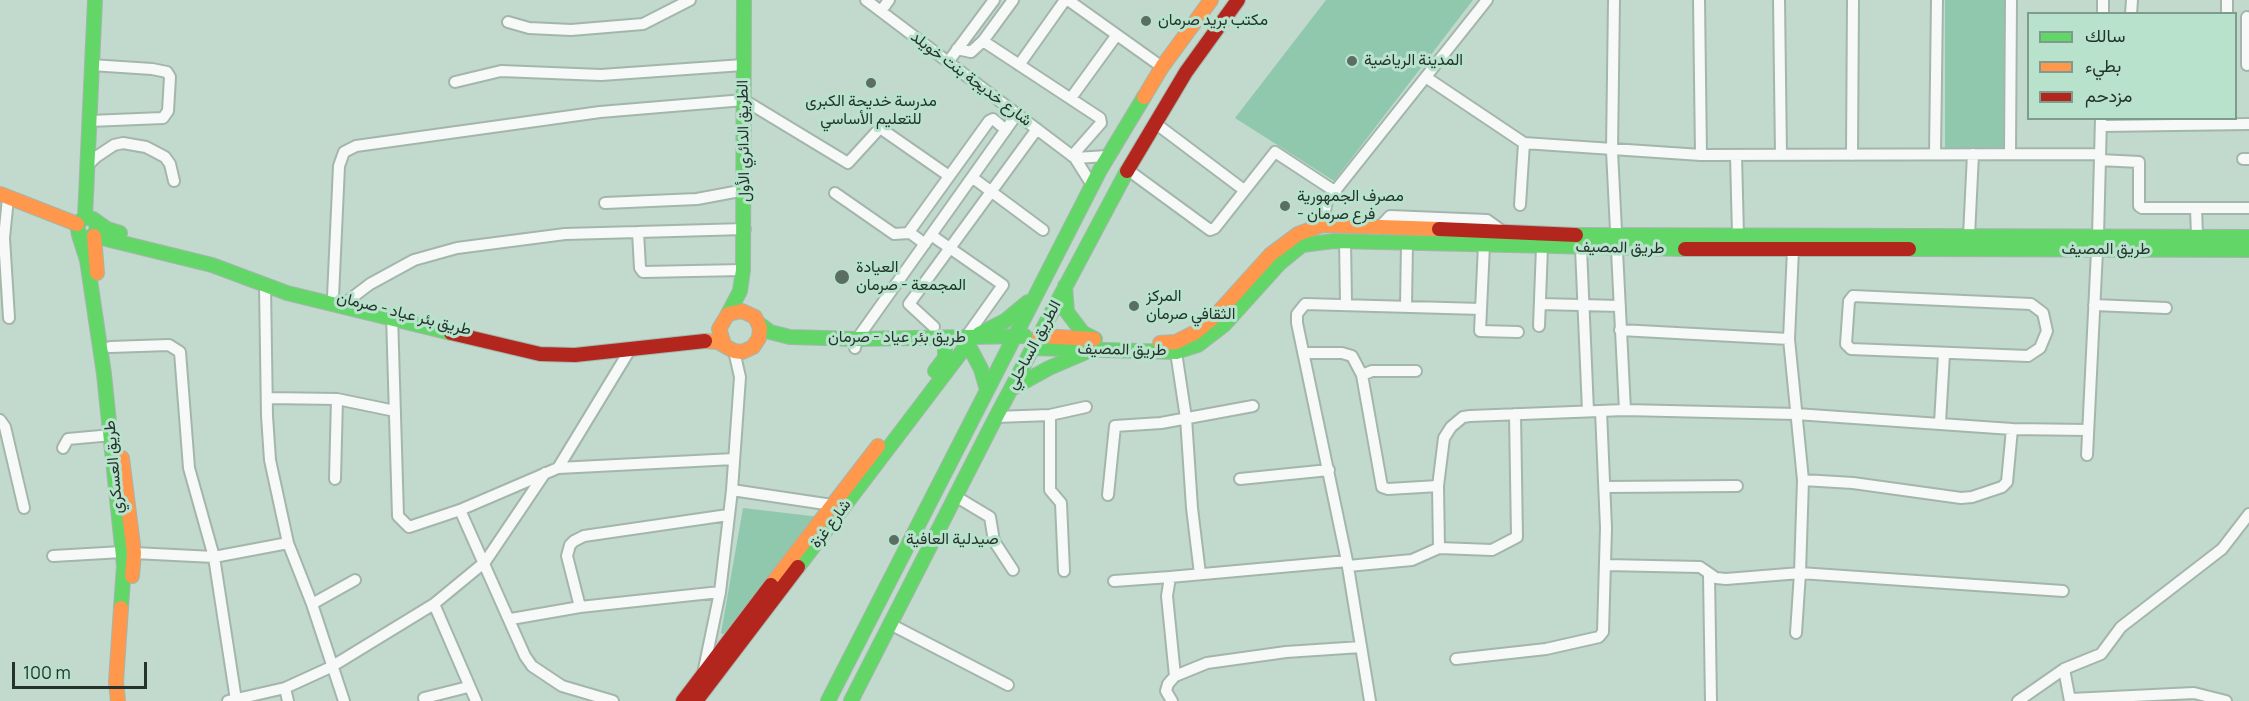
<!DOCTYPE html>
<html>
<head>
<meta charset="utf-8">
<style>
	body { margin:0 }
	#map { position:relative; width:2249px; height:701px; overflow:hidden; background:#c2d9cd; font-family:Manrope,Vazirmatn,sans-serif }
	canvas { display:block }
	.legend { position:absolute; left:2027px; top:12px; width:210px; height:108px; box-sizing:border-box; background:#b9e2cd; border:2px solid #7d9c8d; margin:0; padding:8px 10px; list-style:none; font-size:18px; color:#24342c }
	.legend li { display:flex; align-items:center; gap:12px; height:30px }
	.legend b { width:30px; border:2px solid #7d9c8d }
	.scale { position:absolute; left:12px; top:662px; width:135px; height:27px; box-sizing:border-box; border:3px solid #24342c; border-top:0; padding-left:8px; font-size:18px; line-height:21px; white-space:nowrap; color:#24342c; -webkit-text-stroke:4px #b9e2cd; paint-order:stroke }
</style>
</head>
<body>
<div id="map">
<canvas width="2249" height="701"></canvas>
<ul class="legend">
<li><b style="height:8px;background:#63d668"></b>سالك</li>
<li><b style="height:8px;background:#ff974d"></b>بطيء</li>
<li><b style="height:8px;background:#b3261e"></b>مزدحم</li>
</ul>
<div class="scale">100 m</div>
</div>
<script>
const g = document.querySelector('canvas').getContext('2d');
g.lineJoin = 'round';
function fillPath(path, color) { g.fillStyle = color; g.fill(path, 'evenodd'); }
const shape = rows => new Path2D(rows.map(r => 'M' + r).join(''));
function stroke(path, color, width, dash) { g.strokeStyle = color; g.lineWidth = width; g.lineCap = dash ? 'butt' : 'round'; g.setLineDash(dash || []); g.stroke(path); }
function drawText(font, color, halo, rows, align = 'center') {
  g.font = font + ' Manrope,Vazirmatn,sans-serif'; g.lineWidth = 6; g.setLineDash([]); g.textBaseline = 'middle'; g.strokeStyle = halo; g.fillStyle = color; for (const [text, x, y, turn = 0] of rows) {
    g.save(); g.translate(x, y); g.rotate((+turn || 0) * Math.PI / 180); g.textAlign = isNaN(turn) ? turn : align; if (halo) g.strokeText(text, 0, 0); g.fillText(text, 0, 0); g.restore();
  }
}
const green = shape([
	[1326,0,1473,0,1334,181,1235,118],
	[1945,0,2006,0,2006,155,1945,154],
	[743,508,820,517,729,637,721,633]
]);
const street = shape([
	[866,0,1075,158,1092,185],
	[1068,0,1162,67],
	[1614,0,1612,151,1625,410],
	[1699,0,1701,155],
	[1779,0,1781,155],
	[2227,0,2227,14],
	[881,11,889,0],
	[2103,14,2103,0],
	[2131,14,2132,0],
	[2247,17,2247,65],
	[508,22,529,28,571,30,643,24,690,0],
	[983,41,1100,118,1101,123,1072,156],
	[957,49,971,52,983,41,1013,0],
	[948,62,994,0],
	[1019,65,1065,0],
	[1427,78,1524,143,1701,155,2100,154],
	[455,82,501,71,601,75,743,65],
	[1071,98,1116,36],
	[89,121,163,118,168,111,170,77,167,72,152,69,91,65],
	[1155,123,1244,190],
	[2101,126,2249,124],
	[1935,154,1937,0],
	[2010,154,2011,0],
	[1736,155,1738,235],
	[1852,155,1853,0],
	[1075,158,1108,156],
	[2243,159,2249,159],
	[2100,160,2139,162,2139,206,2142,208,2249,208],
	[87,166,96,157,114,145,123,143,146,147,165,157,170,164,174,181],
	[1128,170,1210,230,1215,228,1275,152,1336,192],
	[973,178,1043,230],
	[835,193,894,234,909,233],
	[8,198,4,238,9,318],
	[605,203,697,199,745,190],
	[1520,205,1524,143],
	[2196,208,2197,236],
	[1322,225,1327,201,1487,0],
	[1378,229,1390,216,1487,220,1505,233],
	[931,235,1003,285,966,337],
	[1969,236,1973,154],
	[2098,236,2101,118],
	[1345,241,1346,303],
	[925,244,909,232,989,121,993,119,1006,130],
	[1484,245,1480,331,1518,332],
	[1581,248,1588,411],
	[1793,249,1789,339,1803,480,1800,573,2063,591],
	[743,270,643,272,640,268,638,232,745,229],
	[265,286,267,416,270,460,288,543,312,604,344,701],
	[1853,296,2031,304,2043,313,2047,331,2040,348,2028,356,1851,349,1846,344,1849,301,1853,296],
	[333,297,339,166,344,152,356,146,600,112,744,100,848,163,880,128,949,176],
	[349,300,370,284,414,260,457,248,565,234,638,232],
	[1540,304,1620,306],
	[2094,305,2166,308],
	[1406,306,1407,243],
	[392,315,398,516,409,527,460,510,558,468,734,459],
	[1539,326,1542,247],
	[934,327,909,304,1037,129],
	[1620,330,1789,339],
	[110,347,169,345,180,352,189,468,214,557,236,700],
	[855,348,857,339,1017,114],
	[1176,352,1186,418,1192,508,1200,574],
	[1305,353,1342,353,1352,356,1362,375,1382,487,1388,489,1438,486],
	[1362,375,1372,371,1416,371],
	[267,398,337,399,395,411],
	[1050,415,1050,490,1061,503,1064,571],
	[996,417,1050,415,1086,407],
	[0,420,5,427,24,508],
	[1940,423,1944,354],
	[63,448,68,439,112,435],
	[2087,455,2097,251],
	[558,468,631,348],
	[335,479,337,399],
	[1240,479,1329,470],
	[1803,480,1853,483,1961,498,1972,497,2002,487,2007,482,2012,429],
	[1605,487,1737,486],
	[732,490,832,505],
	[1108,495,1115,426,1161,423,1253,406],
	[955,496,990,517,994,541,1013,570],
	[460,510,525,656,532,666,562,686,613,701],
	[1439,548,1492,550,1517,537,1515,414],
	[134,553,214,557,288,543],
	[53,556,122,552],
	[1606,565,1700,567,1716,578,1726,579,1800,573,1796,633],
	[1348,566,1412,560,1439,548,1438,486,1444,438,1451,427,1463,417,1470,416,1625,410,1796,414,2012,429,2088,430],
	[1709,575,1711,701],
	[1114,581,1170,577],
	[312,604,355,580],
	[434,604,476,701],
	[580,607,567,556,570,545,574,541,584,536,728,515],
	[511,619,580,607,720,592],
	[890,624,1008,685],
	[1456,659,1546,649,1599,637,1603,632,1606,528,1601,411],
	[2064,669,2070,701],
	[703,674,720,592,732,490,740,377,734,351],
	[1175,676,1167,596,1170,577,1347,561],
	[285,688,288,701],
	[424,698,468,687],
	[2071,699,2194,693,2226,701],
	[228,701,285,688,331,667,434,604,485,562,545,473],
	[1172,701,1166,691,1168,684,1175,676,1207,663,1286,652,1361,647],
	[1370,701,1347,561,1297,323,1297,314,1305,304,1481,309],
	[2018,701,2064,669,2101,654,2121,627,2222,549,2249,514]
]);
const fast = shape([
	[85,217,95,0],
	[95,221,97,228,94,236,86,238,79,235,77,224,85,217,93,219,107,229,120,233],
	[79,235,87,260,104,374,124,566,121,608],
	[1576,235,2249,237],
	[94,236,212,265,287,293,451,333],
	[1909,249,2249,250],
	[1065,286,1067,312,1083,333,1095,339],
	[728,314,740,291,743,270,744,0],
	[758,323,770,332,790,337,857,339,1025,336],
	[979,334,1005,321,1028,302],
	[969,346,981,369,987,390],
	[1032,348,1176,352,1198,345,1224,325,1280,263,1302,245,1334,241,1685,249],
	[935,371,945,358,945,346],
	[1011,389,1049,368,1091,350],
	[798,567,966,346],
	[828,701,1100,170,1144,97],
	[851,701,996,417,1127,171]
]);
const slow = shape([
	[1144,97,1162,67,1211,0],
	[0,194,77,224],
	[94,236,97,273],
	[1039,336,1094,339],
	[705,341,718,342,734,351,742,352,753,347,759,338,760,328,755,317,742,311,728,314,719,329,724,344],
	[1160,343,1176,342,1196,332,1215,316,1270,255,1298,234,1322,225,1439,229],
	[122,458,134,553,132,576],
	[771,585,878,446],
	[118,701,116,682,121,608]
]);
const jam = shape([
	[1127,171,1186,72,1238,0],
	[1439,229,1576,235],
	[1685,249,1909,249],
	[451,333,540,354,575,355,705,341],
	[683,701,771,585],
	[696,701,798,567]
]);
const markers = [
	[1146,21,6,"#5b6e64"],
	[1352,61,6,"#5b6e64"],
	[871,83,6,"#5b6e64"],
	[1285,206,6,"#5b6e64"],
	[842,277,8,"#5b6e64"],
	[1134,306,6,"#5b6e64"],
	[894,540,6,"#5b6e64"]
];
const poiNames = [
	["مكتب بريد صرمان",1158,21],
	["المدينة الرياضية",1364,61],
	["مدرسة خديجة الكبرى",871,102,"center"],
	["للتعليم الأساسي",871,120,"center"],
	["مصرف الجمهورية",1297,197],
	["- فرع صرمان",1297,215],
	["العيادة",856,268],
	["المجمعة - صرمان",856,286],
	["المركز",1146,297],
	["الثقافي صرمان",1146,315],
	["صيدلية العافية",906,540]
];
const streetNames = [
	["شارع خديجة بنت خويلد",971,79,37],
	["الطريق الدائري الأول",744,141,-91],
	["طريق المصيف",1620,248,1],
	["طريق المصيف",2106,250],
	["طريق بئر عياد - صرمان",404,314,14],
	["طريق بئر عياد - صرمان",897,338],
	["الطريق الساحلي",1034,345,-62],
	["طريق المصيف",1122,350,1],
	["طريق العسكري",114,467,-95],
	["شارع غزة",831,524,-53]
];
fillPath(green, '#90c8ae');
stroke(street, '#a4b6ac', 14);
stroke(fast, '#a4b6ac', 16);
stroke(slow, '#a4b6ac', 16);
stroke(jam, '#a4b6ac', 16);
stroke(street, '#f6f9f8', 10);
stroke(fast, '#63d668', 14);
stroke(slow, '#ff974d', 14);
stroke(jam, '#b3261e', 14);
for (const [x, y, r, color] of markers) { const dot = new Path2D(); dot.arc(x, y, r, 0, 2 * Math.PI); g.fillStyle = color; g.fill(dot); stroke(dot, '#b9e2cd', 2); }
drawText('16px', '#24342c', '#b9e2cd', poiNames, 'left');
drawText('16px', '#24342c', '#b9e2cd', streetNames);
</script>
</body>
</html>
